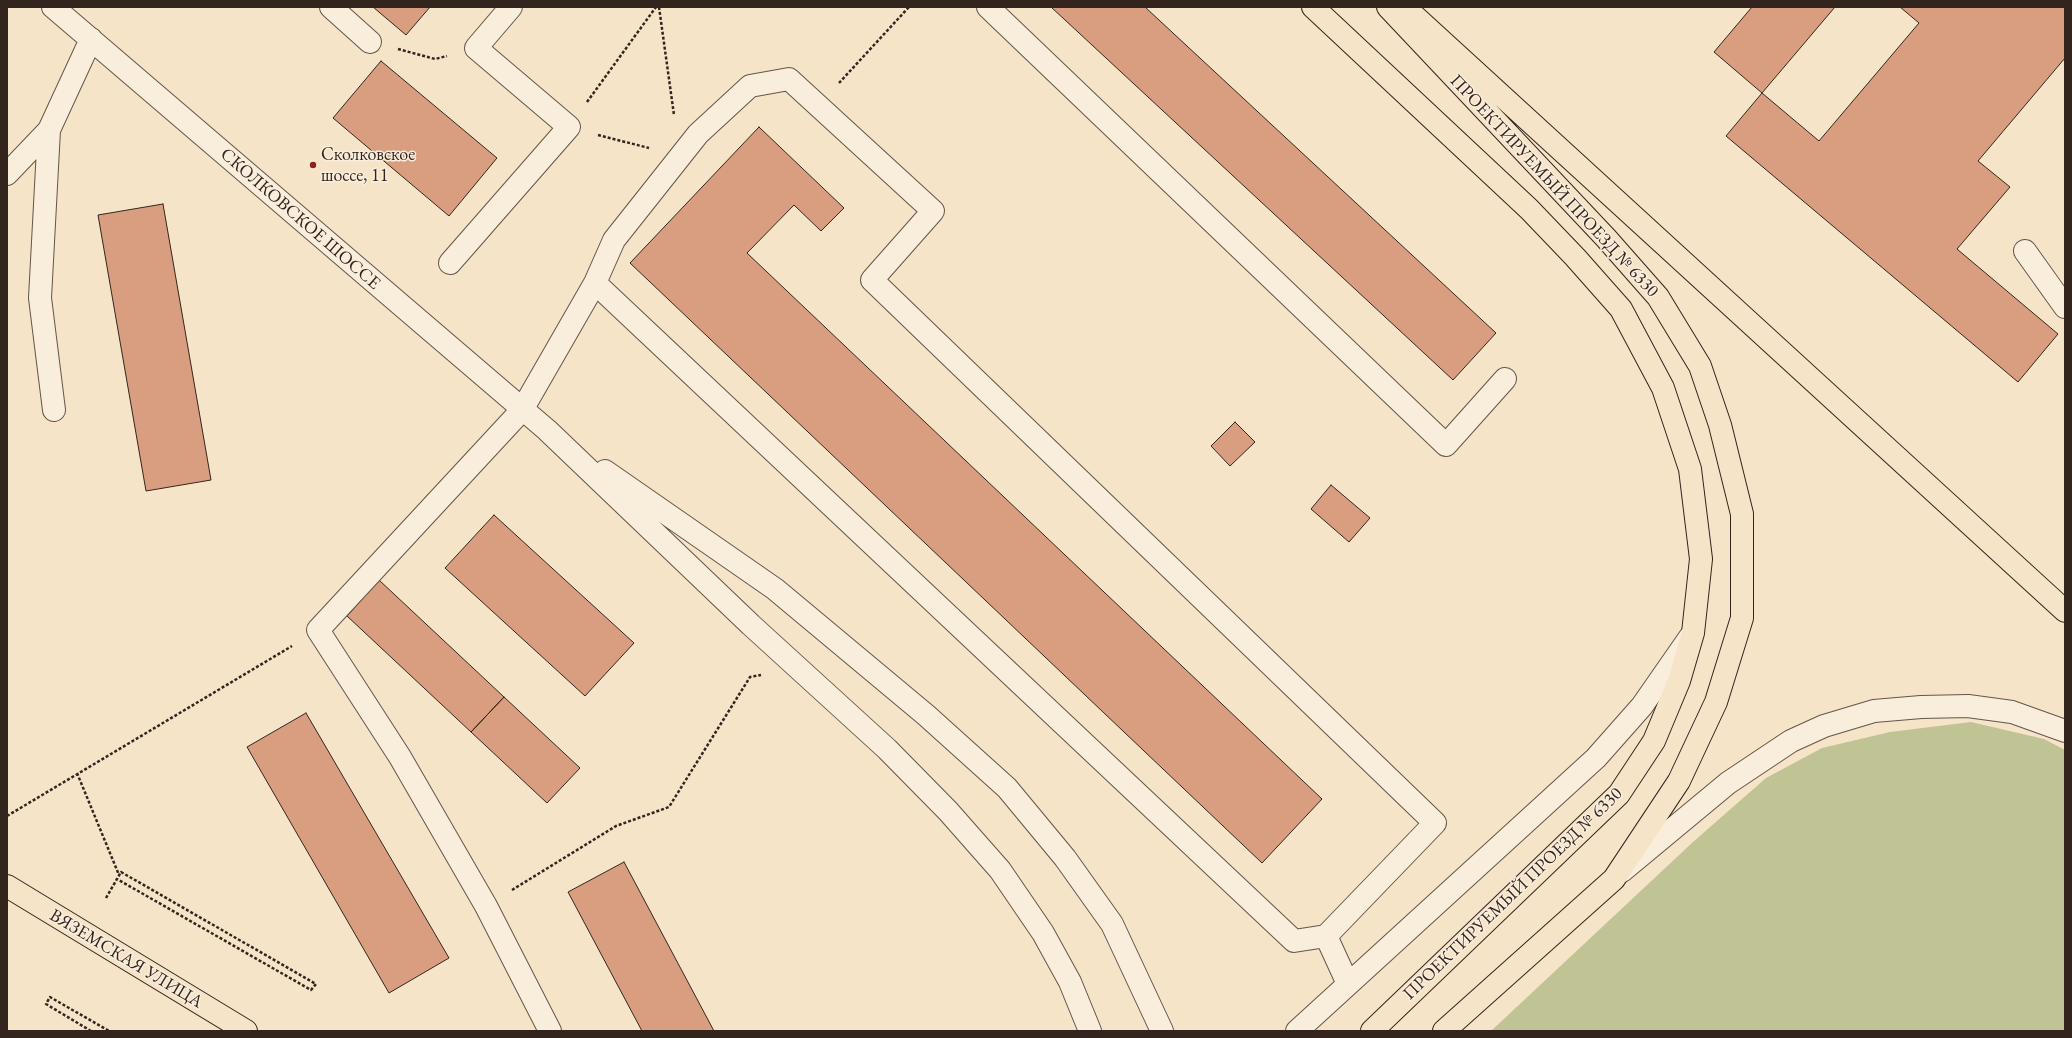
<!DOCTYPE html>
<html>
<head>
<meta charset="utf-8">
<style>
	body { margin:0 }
	#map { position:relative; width:2072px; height:1038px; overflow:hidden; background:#f6e4c9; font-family:"EB Garamond",serif }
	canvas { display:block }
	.frame { position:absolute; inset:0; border:8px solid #33251e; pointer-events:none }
</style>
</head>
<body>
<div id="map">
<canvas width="2072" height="1038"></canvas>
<div class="frame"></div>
</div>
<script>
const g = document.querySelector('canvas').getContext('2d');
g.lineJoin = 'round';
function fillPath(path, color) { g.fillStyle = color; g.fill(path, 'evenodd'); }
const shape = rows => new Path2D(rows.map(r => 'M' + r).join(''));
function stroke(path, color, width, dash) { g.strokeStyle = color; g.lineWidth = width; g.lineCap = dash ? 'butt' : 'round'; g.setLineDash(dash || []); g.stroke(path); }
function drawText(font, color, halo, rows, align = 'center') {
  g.font = font + ' "EB Garamond",serif'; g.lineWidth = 3; g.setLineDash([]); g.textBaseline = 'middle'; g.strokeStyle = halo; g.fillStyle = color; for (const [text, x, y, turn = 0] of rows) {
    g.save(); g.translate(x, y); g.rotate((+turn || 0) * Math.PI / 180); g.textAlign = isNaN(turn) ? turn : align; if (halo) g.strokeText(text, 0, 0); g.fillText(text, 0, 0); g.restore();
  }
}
const green = shape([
	[1971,722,2044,739,2065,750,2065,1031,1491,1031,1693,842,1766,778,1822,748,1890,732]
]);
const building = shape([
	[373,7,430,7,406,35,373,7],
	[1051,7,1145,7,1496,333,1453,380,1051,7],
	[1752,7,1835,7,1762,93,1714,52,1752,7],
	[1900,7,2065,7,2065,58,1978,161,2010,187,1957,249,2058,334,2018,382,1726,136,1762,93,1819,141,1919,23,1900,7],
	[381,61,497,158,449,216,333,118,381,61],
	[759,127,844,208,821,231,794,205,747,253,1322,799,1262,863,630,263,759,127],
	[163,204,211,480,146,491,98,215,163,204],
	[1235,422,1255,442,1230,466,1211,446,1235,422],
	[1331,485,1370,518,1349,542,1311,509,1331,485],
	[494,515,634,643,585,696,445,568,494,515],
	[379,580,504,697,471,732,347,616,379,580],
	[504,697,580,768,547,803,471,732,504,697],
	[306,713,449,958,389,993,247,747,306,713],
	[624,862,714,1031,642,1031,568,892,624,862]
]);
const path = shape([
	[659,7,674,115],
	[398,49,435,59,447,56],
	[839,83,909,7],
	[587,102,656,7],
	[598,135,649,148],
	[77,773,119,875],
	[7,816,292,646],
	[512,890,616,826,669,807,750,677,761,675],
	[106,898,121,872,316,984,311,990,117,879],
	[91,1031,46,1004,50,997,109,1031]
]);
const minor = shape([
	[53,7,547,430,751,625,887,749,948,811,1000,870,1043,933,1070,982,1090,1031],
	[331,7,370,42],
	[988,7,1446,445,1505,379],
	[7,174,49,130],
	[2025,251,2065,307],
	[450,263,569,127,476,48,511,7],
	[54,410,40,298,49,130,91,39],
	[605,471,775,589,926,715,1007,788,1065,858,1112,924,1162,1031],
	[1622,871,1728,783,1791,741,1824,726,1874,711,1921,707,1968,706,2012,712,2065,731],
	[1326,936,1348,984],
	[550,1031,486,906,400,757,318,630,522,410,595,283,614,240,698,134,750,86,789,79,933,211,872,280,1435,823,1326,936,1294,941,595,283],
	[1297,1031,1596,758,1642,706,1690,637]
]);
const major = shape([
	[1313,7,1529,209,1575,257,1621,309,1663,388,1690,469,1701,559,1693,633,1679,681,1654,741,1619,794,1372,1031],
	[1388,7,1606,238,1658,297,1700,366,1720,425,1742,514,1742,618,1716,702,1679,781,1614,879,1444,1031],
	[1409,11,2065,611],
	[7,886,246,1031]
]);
const markers = [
	[313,165,4,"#8f2418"]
];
const poiNames = [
	["Сколковское",321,155],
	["шоссе, 11",321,176]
];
const streetNames = [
	["ПРОЕКТИРУЕМЫЙ ПРОЕЗД № 6330",1554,186,47],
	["СКОЛКОВСКОЕ ШОССЕ",300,219,41],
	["ПРОЕКТИРУЕМЫЙ ПРОЕЗД № 6330",1513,894,-44],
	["ВЯЗЕМСКАЯ УЛИЦА",126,959,31]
];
fillPath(green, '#c0c394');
fillPath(building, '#d99d80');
stroke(building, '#33251e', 1);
stroke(minor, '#645549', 24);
stroke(major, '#33251e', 24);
stroke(path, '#33251e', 2.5, [3, 2]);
stroke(minor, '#f9eddc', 22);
stroke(major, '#f6e4c9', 22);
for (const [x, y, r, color] of markers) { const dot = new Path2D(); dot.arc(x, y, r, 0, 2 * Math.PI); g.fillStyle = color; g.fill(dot); stroke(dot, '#f9eddc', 1.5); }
drawText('18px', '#33251e', '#f9eddc', poiNames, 'left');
drawText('18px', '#33251e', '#f9eddc', streetNames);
</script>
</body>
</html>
